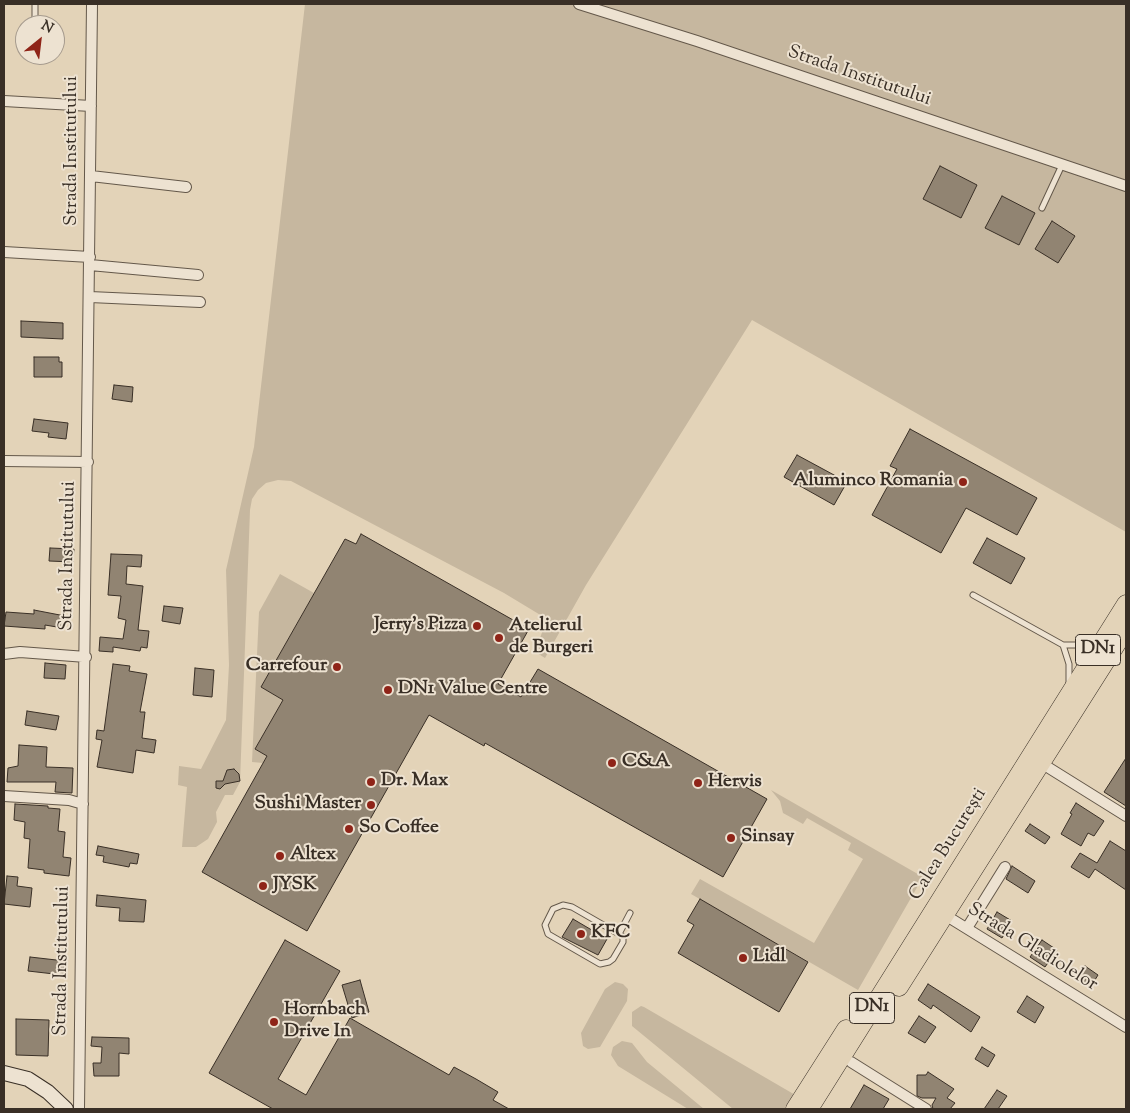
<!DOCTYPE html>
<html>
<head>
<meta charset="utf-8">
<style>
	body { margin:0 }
	#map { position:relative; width:1130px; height:1113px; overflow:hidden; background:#e3d3b8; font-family:"Sorts Mill Goudy",serif }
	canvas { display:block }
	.frame { position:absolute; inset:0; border:5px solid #392f26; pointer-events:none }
	.north { position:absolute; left:15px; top:15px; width:50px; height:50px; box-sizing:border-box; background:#ede2d1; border:1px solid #a59a8d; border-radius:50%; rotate:29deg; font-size:14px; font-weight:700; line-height:20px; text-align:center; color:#392f26 }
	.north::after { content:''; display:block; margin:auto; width:18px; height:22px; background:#8f2418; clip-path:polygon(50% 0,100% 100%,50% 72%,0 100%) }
</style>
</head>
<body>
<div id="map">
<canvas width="1130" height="1113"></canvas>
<div class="frame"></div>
<div class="north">N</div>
</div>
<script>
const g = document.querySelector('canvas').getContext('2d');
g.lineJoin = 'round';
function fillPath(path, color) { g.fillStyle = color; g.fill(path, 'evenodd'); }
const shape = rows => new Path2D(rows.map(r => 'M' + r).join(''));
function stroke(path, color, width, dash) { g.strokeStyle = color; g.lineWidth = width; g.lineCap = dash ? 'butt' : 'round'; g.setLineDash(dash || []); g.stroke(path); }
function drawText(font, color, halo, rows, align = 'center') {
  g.font = font + ' "Sorts Mill Goudy",serif'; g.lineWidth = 4; g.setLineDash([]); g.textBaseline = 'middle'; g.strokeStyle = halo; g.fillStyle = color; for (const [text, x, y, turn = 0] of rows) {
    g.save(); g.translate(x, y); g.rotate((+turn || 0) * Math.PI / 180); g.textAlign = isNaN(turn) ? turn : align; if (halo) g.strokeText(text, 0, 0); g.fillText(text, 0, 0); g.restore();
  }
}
const green = shape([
	[305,4,1126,4,1126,532,752,320,586,585,545,658,537,653,540,638,547,619,504,593,291,481,278,480,266,483,258,490,252,499,250,510,240,782,233,795,225,795,216,812,217,822,208,839,196,847,182,847,187,787,178,785,179,766,201,769,226,720,229,665,226,570,254,447],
	[280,574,314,593,261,687,283,700,255,749,267,756,263,763,252,762,259,612],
	[771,790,923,877,858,990,691,894,700,879,814,943,863,859,848,850,851,843,807,818,803,824,783,813,780,801],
	[615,982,623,984,628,989,627,1001,600,1047,588,1049,583,1046,581,1033,605,989],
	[641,1006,644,1007,797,1096,787,1109,733,1109,632,1026,632,1012],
	[622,1041,632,1043,647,1062,704,1109,688,1109,618,1066,611,1055,613,1047]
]);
const building = shape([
	[940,166,977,185,961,218,923,199,940,166],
	[1002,196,1035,213,1019,245,985,228,1002,196],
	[1052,221,1075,236,1058,263,1035,249,1052,221],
	[21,321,63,323,63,339,21,337,21,321],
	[34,357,59,357,59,362,62,362,62,377,34,377,34,357],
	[114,385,133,387,132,402,112,399,114,385],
	[34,419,68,423,66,439,48,437,49,433,32,431,34,419],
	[910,429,1037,498,1017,535,966,508,941,553,872,515,897,469,890,466,910,429],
	[797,455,847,482,834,505,784,477,797,455],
	[361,534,529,629,498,684,521,697,538,669,767,799,723,877,485,743,484,746,429,715,307,931,202,872,267,756,255,749,283,700,261,687,345,539,356,544,361,534],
	[987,538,1025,558,1011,584,973,563,987,538],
	[50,548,74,549,73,562,49,561,50,548],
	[111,554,142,555,141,567,127,566,126,584,143,586,138,630,149,631,147,648,141,647,140,651,113,647,113,652,99,651,100,637,123,639,126,620,118,618,121,596,108,595,111,554],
	[164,606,183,608,180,624,162,621,164,606],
	[34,610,65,616,63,628,45,625,45,629,4,626,6,612,34,614,34,610],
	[45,663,66,665,65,679,44,678,45,663],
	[113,664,130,666,129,671,147,674,140,712,145,712,142,738,156,740,154,753,136,750,133,773,97,767,102,740,96,739,97,730,104,731,113,664],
	[195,668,214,670,212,697,193,695,195,668],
	[27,711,59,716,56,730,25,725,27,711],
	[19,745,47,747,46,767,73,768,72,793,55,792,56,782,7,782,8,768,18,766,19,745],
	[1126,758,1126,806,1104,792,1126,758],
	[234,769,239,774,240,781,225,784,220,789,216,788,216,781,223,781,227,770,234,769],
	[1076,803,1104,821,1094,836,1088,833,1081,846,1061,834,1072,814,1070,813,1076,803],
	[15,804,48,806,48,808,60,809,58,831,65,832,63,857,71,858,69,876,44,873,44,870,28,868,30,839,24,838,25,822,14,820,15,804],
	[1030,824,1050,837,1045,844,1025,831,1030,824],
	[1110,841,1126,851,1126,890,1095,869,1089,878,1071,867,1080,853,1097,863,1110,841],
	[98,846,139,854,137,864,130,863,129,867,103,862,104,856,96,855,98,846],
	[1012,866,1035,881,1028,893,1006,879,1012,866],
	[7,876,18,877,17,886,32,888,30,907,4,904,7,876],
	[97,895,146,900,144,922,119,921,120,908,96,906,97,895],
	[700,899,808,962,779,1012,678,953,694,925,687,921,700,899],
	[997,912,1012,921,1002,938,987,929,997,912],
	[573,919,607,939,598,955,562,937,573,919],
	[285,940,340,971,278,1079,306,1095,350,1018,449,1075,454,1067,476,1079,498,1092,493,1100,509,1109,273,1109,209,1073,285,940],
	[1042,940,1057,950,1045,967,1030,957,1042,940],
	[30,957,65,961,63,975,28,971,30,957],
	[1085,966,1098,975,1090,988,1077,979,1085,966],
	[360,980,369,1012,352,1018,342,985,360,980],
	[928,984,980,1017,971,1032,933,1005,931,1009,918,1000,928,984],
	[1027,996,1044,1007,1035,1023,1017,1012,1027,996],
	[919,1016,936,1027,925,1043,908,1033,919,1016],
	[16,1019,49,1020,48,1056,16,1055,16,1019],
	[92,1037,129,1038,129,1054,119,1053,119,1076,94,1076,93,1063,101,1063,102,1047,91,1046,92,1037],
	[982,1047,995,1055,988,1067,975,1059,982,1047],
	[928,1072,954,1089,947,1098,955,1103,950,1109,933,1109,932,1105,936,1098,922,1098,917,1096,917,1075,926,1075,928,1072],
	[864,1085,889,1099,883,1109,850,1109,864,1085],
	[997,1090,1007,1096,998,1109,984,1109,997,1090]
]);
const lane = shape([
	[35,25,35,4],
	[1042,208,1062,165],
	[973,595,1063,645,1088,645,1096,642],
	[1063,645,1069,664,1069,684],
	[619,934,623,937,623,942,613,959,609,962,600,964,548,934,545,925,553,909,563,905,572,907,619,934,630,913]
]);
const street = shape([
	[579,4,697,41,1126,186],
	[4,101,91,106],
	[91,176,186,187],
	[4,252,90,257],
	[90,265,198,275],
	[90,297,200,302],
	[4,461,88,462],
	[4,654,20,652,86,657],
	[1041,763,1126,816],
	[4,796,69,800,83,804],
	[945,915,1126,1027],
	[967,928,1005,867],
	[851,1062,926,1109],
	[79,1109,92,4]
]);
const secondary = shape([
	[4,1073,28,1079,48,1092,66,1109]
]);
const highway = shape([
	[899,987,1126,629],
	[795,1109,846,1029],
	[809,1109,1126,604]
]);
const markers = [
	[963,482,5,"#8f2418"],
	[477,626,5,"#8f2418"],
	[499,638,5,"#8f2418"],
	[337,667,5,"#8f2418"],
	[388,690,5,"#8f2418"],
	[612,763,5,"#8f2418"],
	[371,782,5,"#8f2418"],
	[698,783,5,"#8f2418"],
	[371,805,5,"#8f2418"],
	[349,829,5,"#8f2418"],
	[731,838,5,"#8f2418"],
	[280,856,5,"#8f2418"],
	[263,886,5,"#8f2418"],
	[581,934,5,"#8f2418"],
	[743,958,5,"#8f2418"],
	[274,1022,5,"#8f2418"]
];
const shields = [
	[1098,650,45],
	[872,1008,45]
];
const shieldNames = [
	["DN1",1098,650],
	["DN1",872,1008]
];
const streetNames = [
	["Strada Institutului",859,77,19],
	["Strada Institutului",73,151,-90],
	["Strada Institutului",69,556,-89],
	["Calea București",949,845,-58],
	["Strada Gladiolelor",1032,948,32],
	["Strada Institutului",63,961,-89]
];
const poiNames = [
	["Aluminco Romania",953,482,"right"],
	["Jerry's Pizza",467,626,"right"],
	["Atelierul",509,627],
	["de Burgeri",509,649],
	["Carrefour",327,667,"right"],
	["DN1 Value Centre",398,690],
	["C&A",622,763],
	["Dr. Max",381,782],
	["Hervis",708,783],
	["Sushi Master",361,805,"right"],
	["So Coffee",359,829],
	["Sinsay",741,838],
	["Altex",290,856],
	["JYSK",273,886],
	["KFC",591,934],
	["Lidl",753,958],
	["Hornbach",284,1011],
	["Drive In",284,1033]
];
fillPath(green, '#c6b79f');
fillPath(building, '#918472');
stroke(building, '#392f26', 1);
stroke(lane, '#64584a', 7);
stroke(street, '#64584a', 12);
stroke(secondary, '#392f26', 16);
stroke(highway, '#392f26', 19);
stroke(lane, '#ede2d1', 5);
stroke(street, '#ede2d1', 10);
stroke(secondary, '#ede2d1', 14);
stroke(highway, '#e3d3b8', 18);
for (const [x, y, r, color] of markers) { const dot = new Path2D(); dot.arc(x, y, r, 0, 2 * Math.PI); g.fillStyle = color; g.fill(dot); stroke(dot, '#ede2d1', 2); }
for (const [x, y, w] of shields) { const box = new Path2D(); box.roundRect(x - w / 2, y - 15.5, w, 31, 4); g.fillStyle = '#ede2d1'; g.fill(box); stroke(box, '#392f26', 1); }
drawText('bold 18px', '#392f26', null, shieldNames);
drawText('19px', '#392f26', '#ede2d1', streetNames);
drawText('bold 19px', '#392f26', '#ede2d1', poiNames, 'left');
</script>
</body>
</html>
